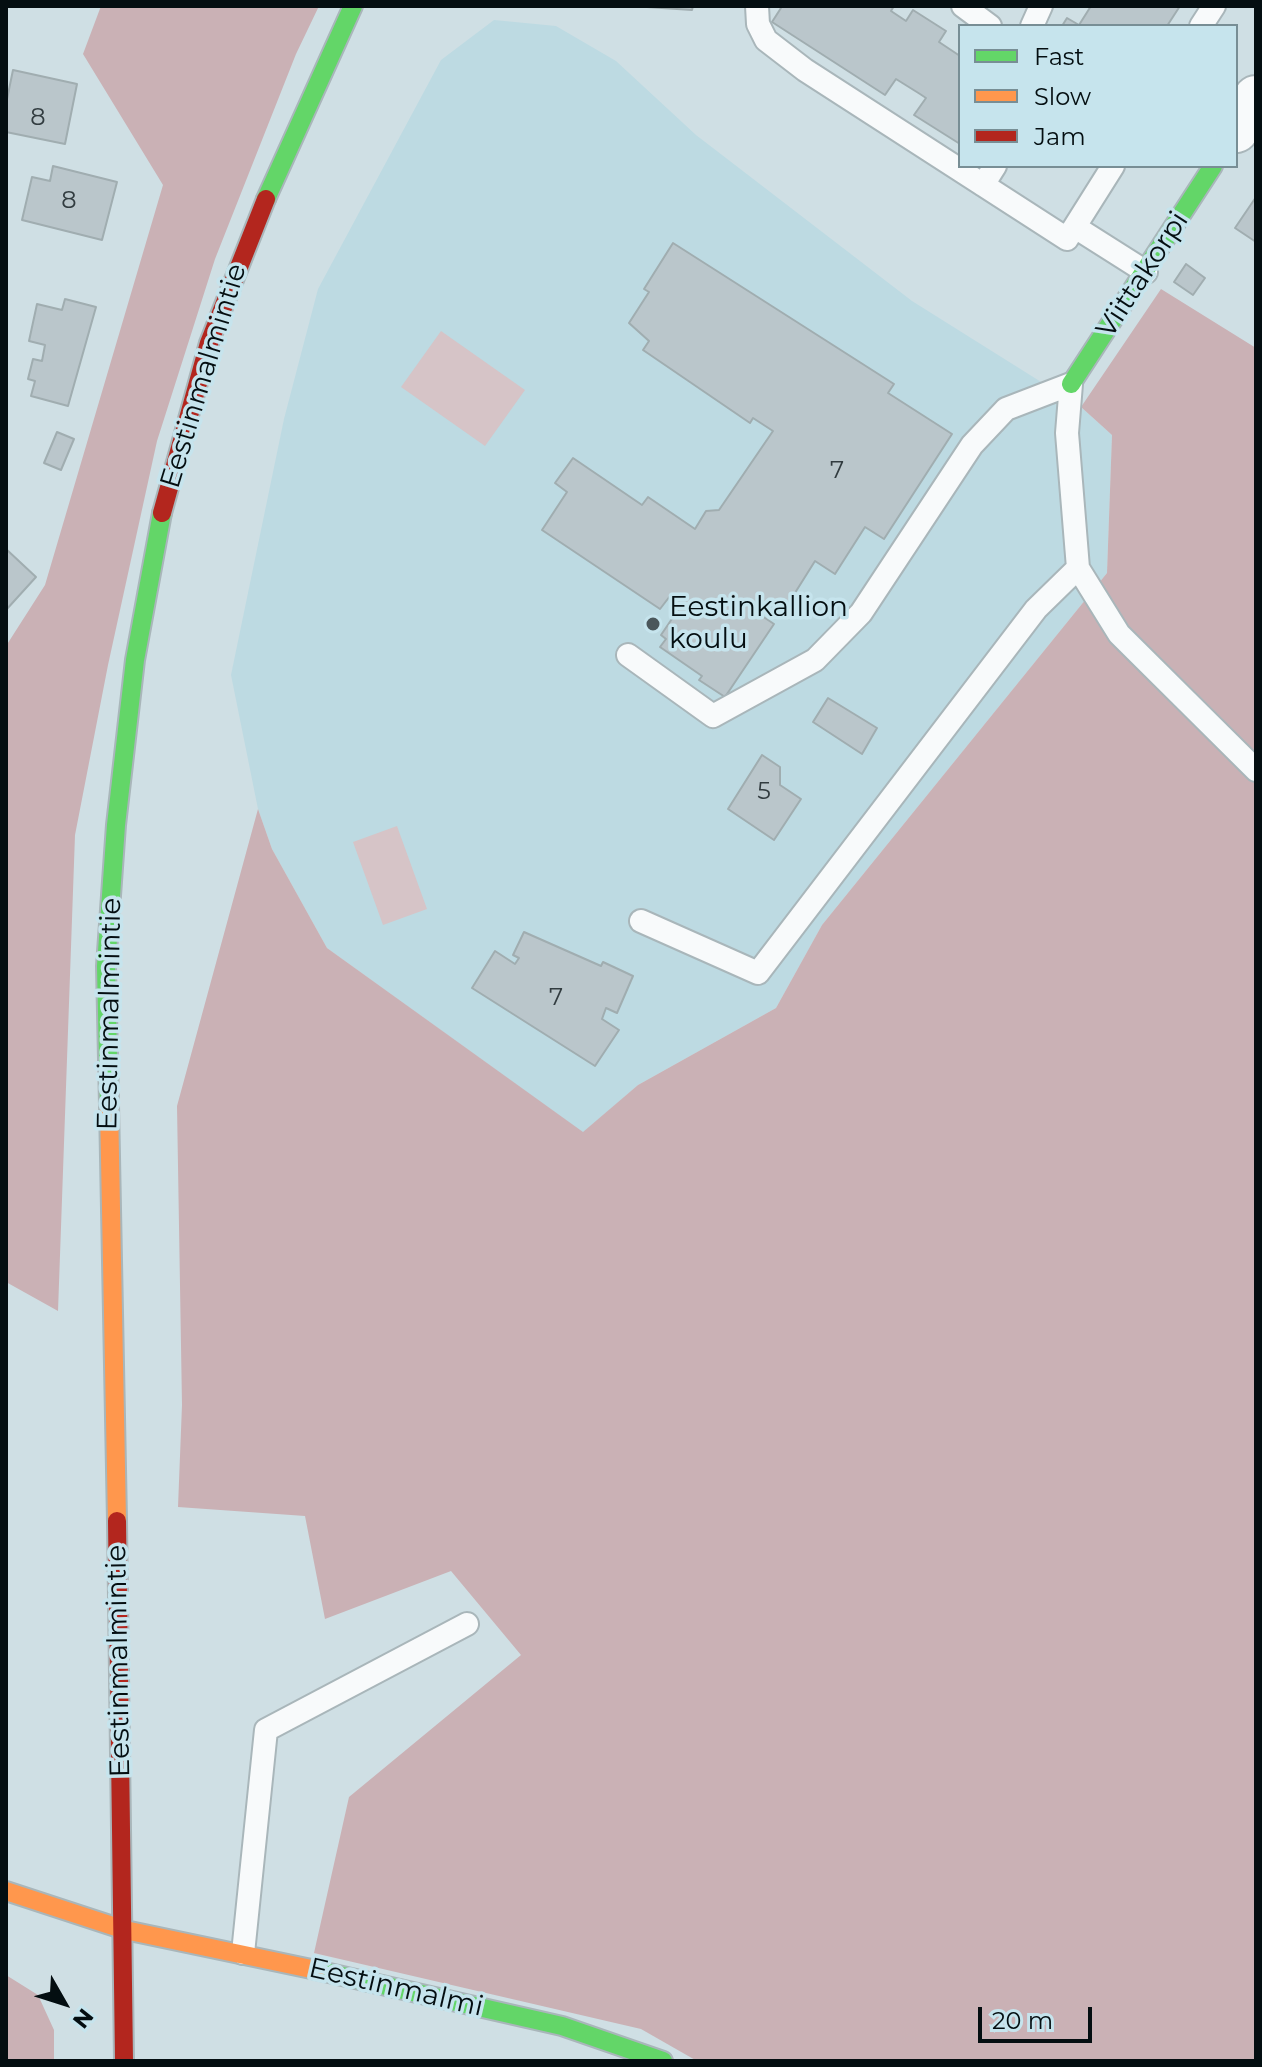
<!DOCTYPE html>
<html>
<head>
<meta charset="utf-8">
<style>
	body { margin:0 }
	#map { position:relative; width:1262px; height:2067px; overflow:hidden; background:#cfdfe4; font-family:Montserrat,sans-serif }
	canvas { display:block }
	.frame { position:absolute; inset:0; border:8px solid #040e11; pointer-events:none }
	.legend { position:absolute; left:958px; top:24px; width:280px; height:144px; box-sizing:border-box; background:#c6e4ed; border:2px solid #788e95; margin:0; padding:10px 14px; list-style:none; font-size:24px; color:#040e11 }
	.legend li { display:flex; align-items:center; gap:16px; height:40px }
	.legend b { width:40px; border:2px solid #788e95 }
	.north { position:absolute; left:24px; top:1963px; width:80px; height:80px; -webkit-text-stroke:6px #c6e4ed; paint-order:stroke; rotate:129deg; font-size:22px; font-weight:700; line-height:32px; text-align:center; color:#040e11 }
	.north::after { content:''; display:block; margin:auto; width:28px; height:36px; background:#040e11; clip-path:polygon(50% 0,100% 100%,50% 72%,0 100%) }
	.scale { position:absolute; left:978px; top:2007px; width:114px; height:36px; box-sizing:border-box; border:4px solid #040e11; border-top:0; padding-left:10px; font-size:24px; line-height:28px; white-space:nowrap; color:#040e11; -webkit-text-stroke:6px #c6e4ed; paint-order:stroke }
</style>
</head>
<body>
<div id="map">
<canvas width="1262" height="2067"></canvas>
<div class="frame"></div>
<ul class="legend">
<li><b style="height:10px;background:#63d668"></b>Fast</li>
<li><b style="height:10px;background:#ff974d"></b>Slow</li>
<li><b style="height:10px;background:#b3261e"></b>Jam</li>
</ul>
<div class="north">N</div>
<div class="scale">20 m</div>
</div>
<script>
const g = document.querySelector('canvas').getContext('2d');
g.lineJoin = 'round';
function fillPath(path, color) { g.fillStyle = color; g.fill(path, 'evenodd'); }
const shape = rows => new Path2D(rows.map(r => 'M' + r).join(''));
function stroke(path, color, width, dash) { g.strokeStyle = color; g.lineWidth = width; g.lineCap = dash ? 'butt' : 'round'; g.setLineDash(dash || []); g.stroke(path); }
function drawText(font, color, halo, rows, align = 'center') {
  g.font = font + ' Montserrat,sans-serif'; g.lineWidth = 7; g.setLineDash([]); g.textBaseline = 'middle'; g.strokeStyle = halo; g.fillStyle = color; for (const [text, x, y, turn = 0] of rows) {
    g.save(); g.translate(x, y); g.rotate((+turn || 0) * Math.PI / 180); g.textAlign = isNaN(turn) ? turn : align; if (halo) g.strokeText(text, 0, 0); g.fillText(text, 0, 0); g.restore();
  }
}
const built = shape([
	[494,20,556,26,616,61,696,135,912,301,1081,407,1112,435,1107,573,822,925,776,1008,638,1085,583,1133,327,948,272,849,258,809,231,675,284,419,318,289,441,60]
]);
const green = shape([
	[441,331,525,390,485,446,401,387],
	[397,826,427,909,383,925,353,842]
]);
const forest = shape([
	[101,6,319,6,296,54,215,259,157,441,108,665,75,835,58,1311,6,1282,6,646,45,585,163,185,83,54],
	[1161,289,1256,348,1256,2061,697,2061,641,2029,314,1953,349,1797,521,1655,451,1571,325,1619,305,1516,178,1507,182,1405,177,1106,258,809,272,849,327,948,583,1132,638,1085,776,1008,822,925,1107,573,1112,435,1081,407],
	[6,1975,38,1995,54,2030,54,2061,6,2061]
]);
const building = shape([
	[632,6,693,6,692,10,632,6],
	[778,6,894,6,891,11,906,21,913,10,946,31,939,42,960,56,960,144,914,115,926,98,920,94,896,79,885,95,772,22,781,8,778,6],
	[1091,6,1180,6,1167,26,1062,26,1067,18,1079,25,1091,6],
	[13,70,77,84,65,144,6,132,6,104,13,70],
	[53,166,117,182,102,240,22,220,32,177,50,181,53,166],
	[1256,197,1256,242,1235,228,1256,197],
	[673,243,894,384,888,393,952,434,884,539,865,527,835,574,815,561,788,604,771,603,762,616,774,624,725,697,699,680,702,676,660,647,666,639,661,635,682,604,670,596,660,609,542,530,567,492,555,483,573,458,642,505,648,497,695,529,706,511,719,510,773,431,753,418,750,423,643,350,649,341,629,323,649,292,644,289,673,243],
	[1186,264,1205,278,1193,295,1174,282,1186,264],
	[65,299,96,307,68,406,31,396,35,381,28,379,33,359,42,361,45,345,29,341,37,304,62,310,65,299],
	[57,432,74,439,61,470,44,463,57,432],
	[6,549,36,577,6,610,6,549],
	[828,698,877,728,862,754,813,722,828,698],
	[762,755,780,767,780,785,801,799,774,840,728,809,762,755],
	[524,932,601,966,603,962,633,976,617,1013,606,1008,602,1019,619,1030,595,1066,472,988,495,951,515,964,519,958,513,955,524,932]
]);
const lane = shape([
	[757,6,758,24,766,40,805,70,1067,239,1113,166],
	[963,6,990,26],
	[1032,26,1041,6],
	[1201,26,1214,6],
	[983,185,995,166],
	[1075,227,1146,272],
	[628,655,713,716,815,660,861,613,972,445,1006,409,1071,384,1067,433,1078,568,1119,634,1256,770],
	[641,921,758,973,1036,609,1078,568],
	[243,1953,266,1730,467,1624]
]);
const street = shape([
	[1236,130,1256,98]
]);
const fast = shape([
	[266,199,353,6],
	[1071,384,1213,166],
	[109,1105,106,966,116,825,135,660,162,513],
	[316,1970,562,2026,663,2061]
]);
const slow = shape([
	[109,1105,117,1521],
	[6,1891,125,1930,316,1970]
]);
const jam = shape([
	[162,513,209,343,266,199],
	[117,1521,124,2061]
]);
const markers = [
	[653,624,8,"#4b575b"]
];
const numberNames = [
	["8",38,118],
	["8",69,201],
	["7",837,471],
	["5",764,792],
	["7",556,998]
];
const streetNames = [
	["Viittakorpi",1143,275,-57],
	["Eestinmalmintie",204,376,-73],
	["Eestinmalmintie",110,1014,-89],
	["Eestinmalmintie",119,1661,-91],
	["Eestinmalmi",396,1988,13]
];
const poiNames = [
	["Eestinkallion",669,608],
	["koulu",669,640]
];
fillPath(built, '#bddae2');
fillPath(green, '#d6c4c7');
fillPath(forest, '#cab1b5');
fillPath(building, '#bac6cb');
stroke(building, '#a0adb0', 2);
stroke(lane, '#a9b6ba', 26);
stroke(street, '#a9b6ba', 48);
stroke(fast, '#a9b6ba', 22);
stroke(slow, '#a9b6ba', 22);
stroke(jam, '#a9b6ba', 22);
stroke(lane, '#f8fafb', 22);
stroke(street, '#f8fafb', 44);
stroke(fast, '#63d668', 18);
stroke(slow, '#ff974d', 18);
stroke(jam, '#b3261e', 18);
for (const [x, y, r, color] of markers) { const dot = new Path2D(); dot.arc(x, y, r, 0, 2 * Math.PI); g.fillStyle = color; g.fill(dot); stroke(dot, '#c6e4ed', 3); }
drawText('24px', '#323c40', null, numberNames);
drawText('28px', '#040e11', '#c6e4ed', streetNames);
drawText('28px', '#040e11', '#c6e4ed', poiNames, 'left');
</script>
</body>
</html>
